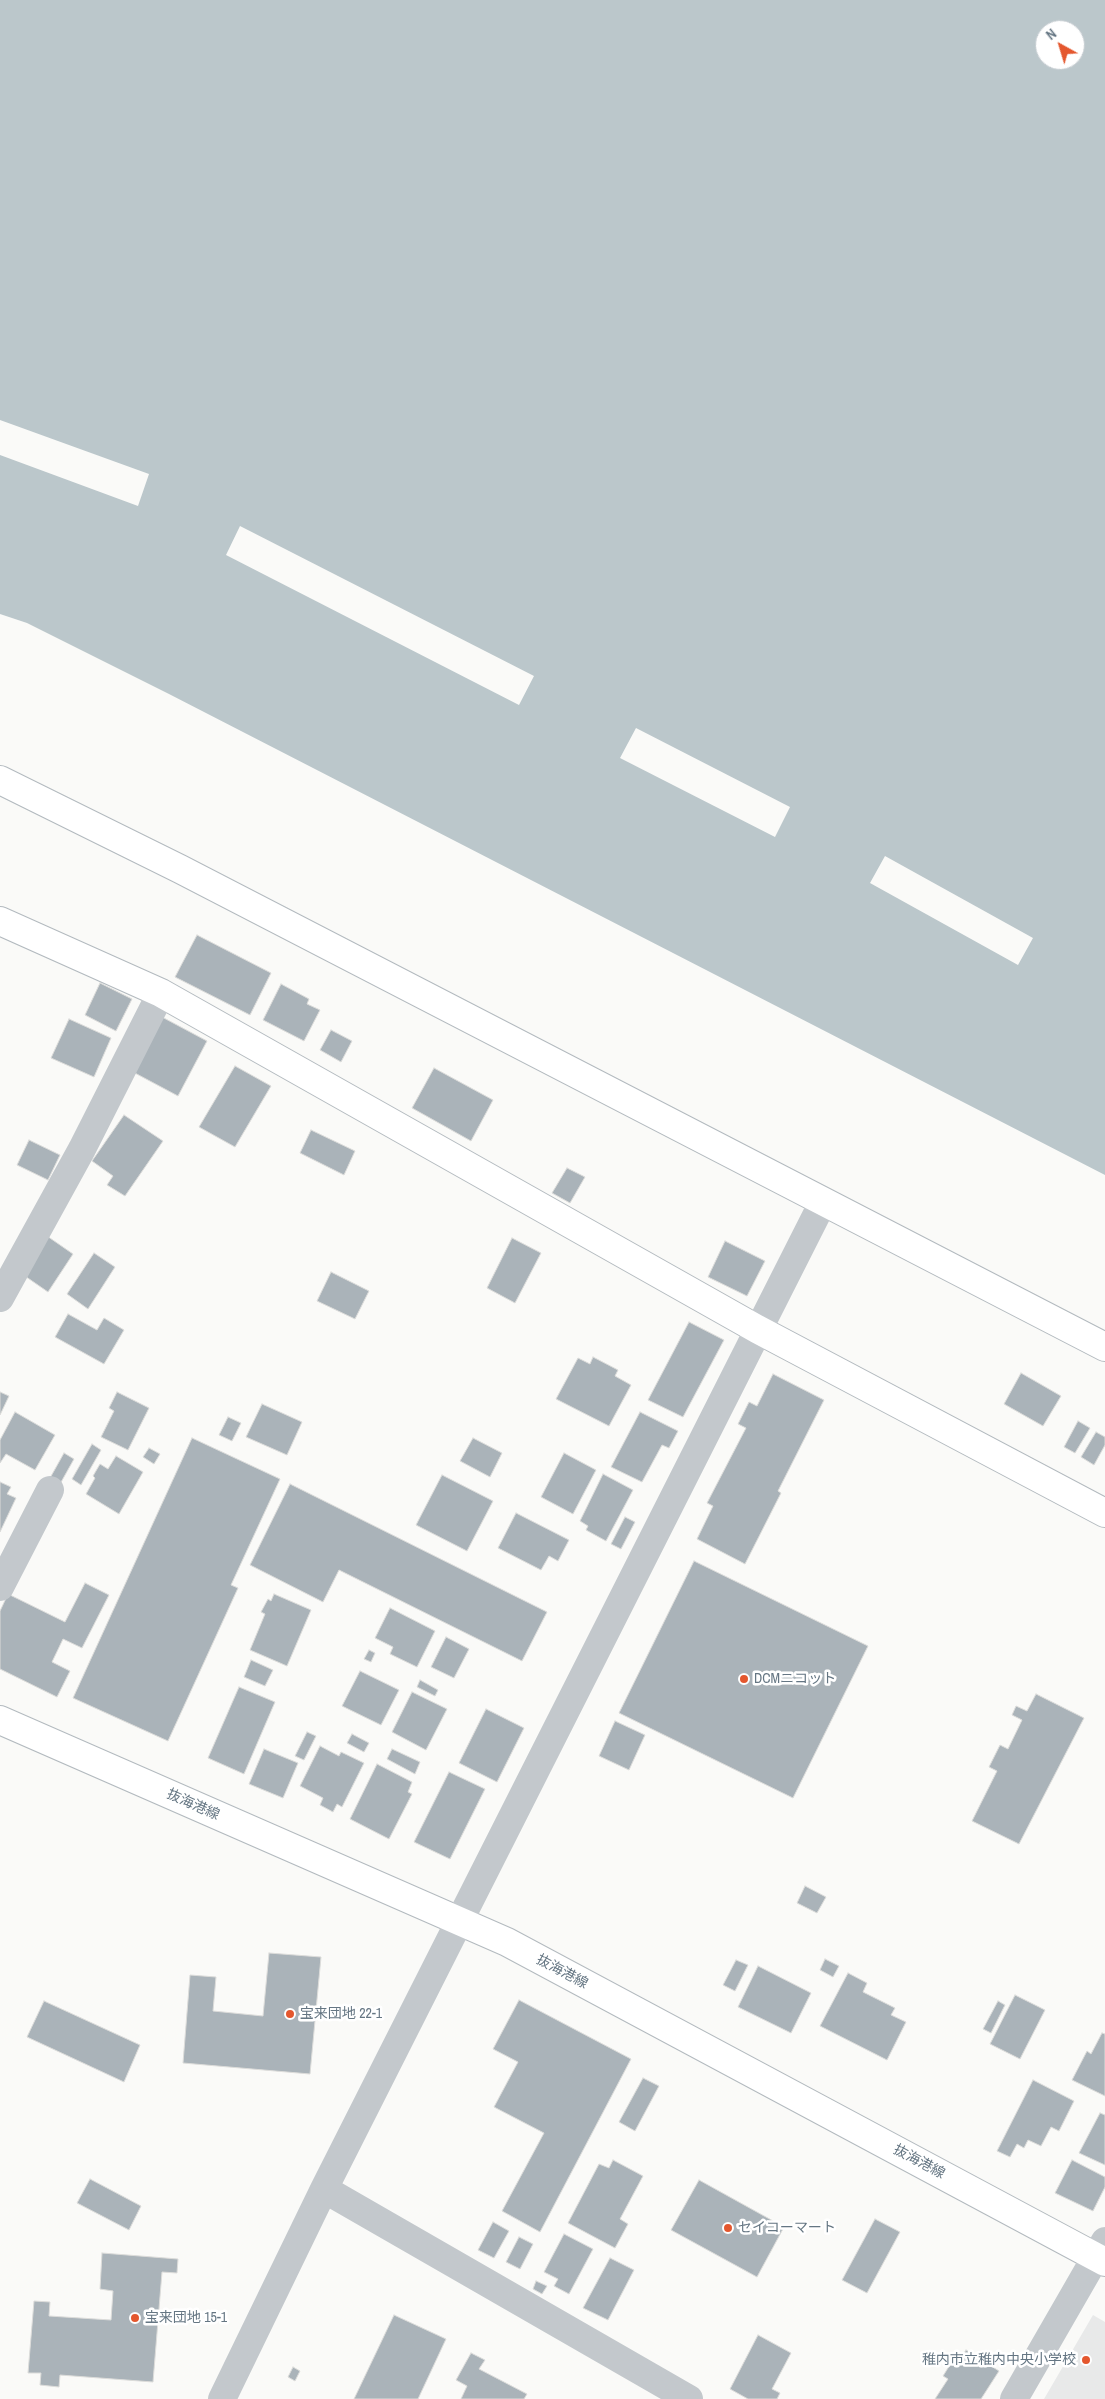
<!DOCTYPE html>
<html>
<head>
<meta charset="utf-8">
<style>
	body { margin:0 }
	#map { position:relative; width:1105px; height:2399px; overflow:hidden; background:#fafaf8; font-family:"Archivo Narrow",sans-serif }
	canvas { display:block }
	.north { position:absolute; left:1035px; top:20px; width:50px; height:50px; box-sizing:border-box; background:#fff; border:1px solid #c1c8cd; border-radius:50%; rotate:321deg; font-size:14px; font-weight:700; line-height:20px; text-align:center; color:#657683 }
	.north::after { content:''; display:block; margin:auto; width:18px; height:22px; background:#e4572e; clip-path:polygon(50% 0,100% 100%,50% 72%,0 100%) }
</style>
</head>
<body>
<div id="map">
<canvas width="1105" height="2399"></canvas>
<div class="north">N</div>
</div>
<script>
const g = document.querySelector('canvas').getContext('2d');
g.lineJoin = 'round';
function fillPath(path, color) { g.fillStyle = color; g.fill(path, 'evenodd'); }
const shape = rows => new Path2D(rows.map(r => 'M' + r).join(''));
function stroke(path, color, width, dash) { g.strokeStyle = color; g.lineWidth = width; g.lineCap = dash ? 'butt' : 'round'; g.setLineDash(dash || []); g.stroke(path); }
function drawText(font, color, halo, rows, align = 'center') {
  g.font = font + ' "Archivo Narrow","Noto Sans JP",sans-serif'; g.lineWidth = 5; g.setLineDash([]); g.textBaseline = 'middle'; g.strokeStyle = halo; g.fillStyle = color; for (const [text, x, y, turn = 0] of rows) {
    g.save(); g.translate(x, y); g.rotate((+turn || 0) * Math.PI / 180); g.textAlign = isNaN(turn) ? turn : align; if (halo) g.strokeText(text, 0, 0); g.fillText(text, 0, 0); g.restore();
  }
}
const built = shape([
	[1093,2315,1105,2322,1105,2399,1044,2399]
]);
const water = shape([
	[0,0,1105,0,1105,1175,169,694,27,623,0,614],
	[1045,30,1075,30,1075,60,1045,60]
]);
const pier = shape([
	[0,420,149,474,138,506,0,455],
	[240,526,534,676,519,705,226,555],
	[636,728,790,807,775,837,620,758],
	[885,856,1033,938,1018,965,870,883]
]);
const building = shape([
	[197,935,271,973,250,1015,175,977,197,935],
	[100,983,132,999,116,1031,85,1015,100,983],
	[281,984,309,999,307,1004,320,1010,304,1041,263,1020,281,984],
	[162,1017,207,1041,178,1096,133,1072,162,1017],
	[69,1019,111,1038,94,1077,51,1058,69,1019],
	[331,1030,352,1041,341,1062,320,1050,331,1030],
	[235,1066,271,1086,235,1147,199,1127,235,1066],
	[434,1068,493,1100,471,1141,412,1108,434,1068],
	[124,1115,163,1141,125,1196,107,1185,113,1176,92,1161,124,1115],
	[311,1130,355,1151,344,1175,300,1153,311,1130],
	[29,1140,60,1155,48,1180,17,1165,29,1140],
	[567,1168,585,1177,570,1203,552,1193,567,1168],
	[47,1236,73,1254,48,1292,22,1274,47,1236],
	[512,1238,541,1253,515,1303,487,1288,512,1238],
	[725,1241,765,1261,747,1296,708,1277,725,1241],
	[94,1253,115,1267,88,1309,67,1294,94,1253],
	[331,1272,369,1291,355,1319,317,1301,331,1272],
	[68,1314,97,1330,104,1318,124,1330,104,1364,55,1337,68,1314],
	[689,1322,724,1340,683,1417,648,1400,689,1322],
	[593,1357,618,1370,615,1376,631,1385,609,1426,556,1399,578,1358,590,1364,593,1357],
	[1021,1373,1061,1396,1043,1426,1004,1404,1021,1373],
	[773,1374,824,1400,778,1491,781,1493,745,1564,697,1539,713,1506,707,1503,746,1428,738,1424,749,1402,757,1406,773,1374],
	[0,1392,9,1396,0,1415,0,1392],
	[117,1392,149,1408,128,1450,101,1437,114,1411,109,1408,117,1392],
	[262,1404,302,1422,287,1455,246,1437,262,1404],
	[15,1412,55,1435,35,1470,6,1454,0,1463,0,1440,15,1412],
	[640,1412,678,1431,669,1448,662,1445,642,1482,611,1467,640,1412],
	[228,1417,241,1423,232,1441,219,1435,228,1417],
	[1078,1421,1090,1428,1075,1453,1064,1447,1078,1421],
	[1096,1432,1105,1437,1105,1445,1094,1465,1081,1457,1096,1432],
	[192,1438,280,1479,231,1585,238,1588,168,1741,73,1698,192,1438],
	[473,1438,502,1453,490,1477,460,1461,473,1438],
	[92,1444,101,1450,81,1485,72,1479,92,1444],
	[149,1448,160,1454,154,1464,143,1457,149,1448],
	[64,1453,74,1459,60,1484,50,1478,64,1453],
	[564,1453,596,1470,573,1514,541,1497,564,1453],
	[116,1456,143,1472,119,1514,86,1494,95,1478,93,1476,100,1464,108,1469,116,1456],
	[603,1474,633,1490,606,1541,586,1530,588,1526,580,1521,603,1474],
	[442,1475,493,1501,467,1551,416,1525,442,1475],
	[0,1482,11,1487,7,1494,16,1498,0,1532,0,1482],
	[290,1484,547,1612,522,1661,339,1570,323,1602,250,1565,290,1484],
	[516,1513,569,1540,558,1561,549,1556,541,1570,498,1548,516,1513],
	[625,1517,635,1522,621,1549,611,1544,625,1517],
	[694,1561,868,1646,793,1798,619,1713,694,1561],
	[85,1583,109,1595,82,1648,63,1639,52,1662,70,1671,57,1697,0,1669,0,1611,8,1594,65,1622,85,1583],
	[274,1594,311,1610,287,1666,250,1650,265,1614,261,1612,268,1599,271,1601,274,1594],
	[390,1608,435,1631,417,1667,390,1654,393,1647,375,1638,390,1608],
	[446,1637,469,1649,454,1678,431,1667,446,1637],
	[369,1650,375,1653,371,1662,364,1659,369,1650],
	[251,1660,273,1670,265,1686,244,1677,251,1660],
	[360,1671,399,1690,381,1725,342,1706,360,1671],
	[420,1680,438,1690,435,1696,417,1687,420,1680],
	[239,1687,275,1702,244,1774,208,1758,239,1687],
	[412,1692,447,1709,426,1750,392,1732,412,1692],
	[1036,1694,1084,1718,1019,1844,972,1821,997,1771,989,1767,1000,1745,1008,1749,1022,1720,1012,1715,1016,1706,1027,1711,1036,1694],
	[486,1709,524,1728,497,1782,459,1763,486,1709],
	[615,1721,645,1735,629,1770,599,1756,615,1721],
	[307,1732,316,1736,304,1760,295,1756,307,1732],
	[352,1734,369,1743,364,1752,347,1743,352,1734],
	[320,1746,339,1756,341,1752,364,1763,342,1807,337,1804,333,1812,320,1805,323,1798,300,1786,320,1746],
	[264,1749,298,1763,283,1798,249,1784,264,1749],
	[392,1749,420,1762,415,1774,387,1759,392,1749],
	[377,1764,412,1782,408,1792,412,1794,389,1839,350,1819,377,1764],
	[449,1772,485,1789,450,1859,414,1842,449,1772],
	[805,1886,826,1897,817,1913,797,1903,805,1886],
	[269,1953,321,1957,310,2074,183,2063,190,1975,216,1977,213,2011,263,2016,269,1953],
	[825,1959,839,1966,833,1977,820,1970,825,1959],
	[736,1960,748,1965,735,1991,723,1985,736,1960],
	[758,1966,811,1993,791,2033,738,2007,758,1966],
	[848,1973,867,1983,863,1992,895,2008,891,2015,906,2022,887,2060,820,2026,848,1973],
	[1015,1995,1045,2010,1020,2059,990,2044,1015,1995],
	[519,2000,631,2059,540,2232,502,2211,544,2133,494,2107,518,2062,493,2049,519,2000],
	[44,2001,140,2045,124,2082,27,2037,44,2001],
	[998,2001,1005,2005,991,2033,983,2029,998,2001],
	[1102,2033,1105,2034,1105,2096,1072,2080,1087,2051,1091,2054,1102,2033],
	[643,2078,659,2086,635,2131,619,2122,643,2078],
	[1033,2080,1074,2101,1059,2131,1051,2127,1041,2146,1028,2140,1024,2148,1017,2144,1010,2157,997,2151,1033,2080],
	[1100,2113,1105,2115,1105,2165,1079,2153,1100,2113],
	[613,2160,643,2176,620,2219,628,2224,615,2248,568,2223,599,2164,609,2168,613,2160],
	[1072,2160,1105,2177,1105,2187,1093,2211,1055,2193,1072,2160],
	[90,2179,141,2206,129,2230,77,2203,90,2179],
	[699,2180,784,2227,757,2277,671,2230,699,2180],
	[875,2219,900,2232,867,2293,842,2280,875,2219],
	[493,2222,509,2231,494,2258,478,2250,493,2222],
	[564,2234,593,2249,569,2294,554,2286,558,2279,544,2272,564,2234],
	[519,2237,533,2244,520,2269,506,2262,519,2237],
	[102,2253,178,2259,177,2273,162,2272,153,2382,60,2375,59,2387,40,2385,41,2373,28,2373,34,2301,50,2302,49,2316,111,2320,113,2291,100,2289,102,2253],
	[610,2258,634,2270,608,2320,583,2308,610,2258],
	[536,2281,547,2286,542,2294,533,2289,536,2281],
	[394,2315,446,2339,418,2399,354,2399,394,2315],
	[758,2335,791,2353,772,2389,780,2393,777,2399,748,2399,730,2389,758,2335],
	[966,2350,999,2371,981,2399,935,2399,948,2379,943,2376,956,2355,961,2358,966,2350],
	[471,2353,485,2360,479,2369,527,2394,524,2399,461,2399,467,2386,456,2380,471,2353],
	[293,2367,300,2371,295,2381,288,2377,293,2367]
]);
const street = shape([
	[0,1298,82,1149,161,993],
	[0,1587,50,1490],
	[324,2189,689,2399],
	[222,2399,324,2189,823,1202],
	[1014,2399,1105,2241]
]);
const secondary = shape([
	[0,780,180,869,1105,1347],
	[0,921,161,993,757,1329,1105,1513],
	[0,1720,507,1942,1105,2262]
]);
const markers = [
	[744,1679,5,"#e4572e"],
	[290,2014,5,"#e4572e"],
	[728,2228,5,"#e4572e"],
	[135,2318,5,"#e4572e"],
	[1086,2360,5,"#e4572e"]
];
const poiNames = [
	["DCMニコット",754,1679],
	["宝来団地 22-1",300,2014],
	["セイコーマート",738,2228],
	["宝来団地 15-1",145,2318],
	["稚内市立稚内中央小学校",1076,2360,"right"]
];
const streetNames = [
	["抜海港線",193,1805,24],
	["抜海港線",562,1972,28],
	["抜海港線",919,2162,28]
];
fillPath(built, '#e8e9e9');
fillPath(water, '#bbc7cb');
fillPath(pier, '#fafaf8');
fillPath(building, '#aab3b9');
stroke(building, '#dcdcda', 1);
stroke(secondary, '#b3babf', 30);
stroke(street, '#c3c8cc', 28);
stroke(secondary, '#fff', 28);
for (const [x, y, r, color] of markers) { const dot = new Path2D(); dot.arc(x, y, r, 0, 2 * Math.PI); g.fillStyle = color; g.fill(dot); stroke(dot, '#fff', 2); }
drawText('14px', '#657683', '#fff', poiNames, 'left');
drawText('14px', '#657683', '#fff', streetNames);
</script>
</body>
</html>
